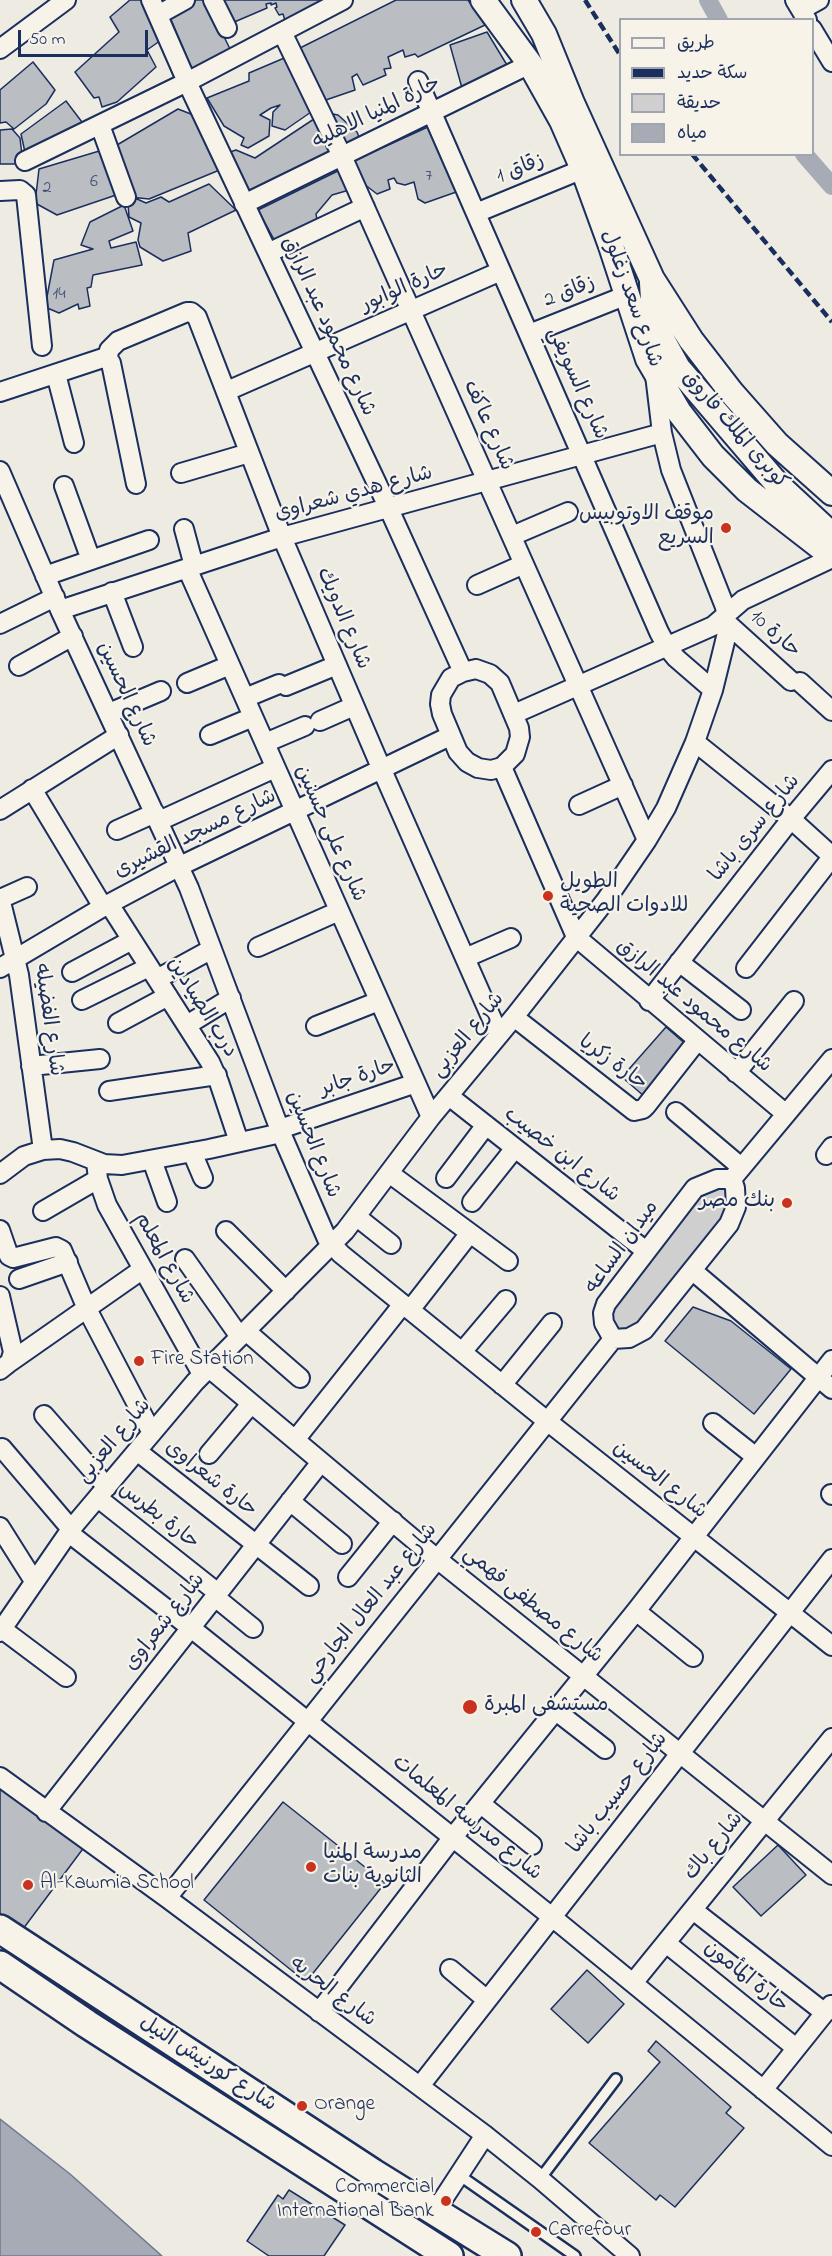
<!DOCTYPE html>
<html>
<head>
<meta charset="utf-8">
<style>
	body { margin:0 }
	#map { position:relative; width:832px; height:2256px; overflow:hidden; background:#eeebe2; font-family:"Indie Flower","Playpen Sans Arabic",sans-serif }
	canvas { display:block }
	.legend { position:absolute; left:619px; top:18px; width:195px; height:138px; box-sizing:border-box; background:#f7f3e8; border:2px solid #9fa5b1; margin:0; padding:8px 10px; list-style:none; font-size:18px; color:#1b2f5e }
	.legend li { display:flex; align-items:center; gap:12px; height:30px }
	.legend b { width:30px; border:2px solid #9fa5b1 }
	.scale { position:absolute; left:18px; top:30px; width:130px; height:27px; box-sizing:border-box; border:3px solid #1b2f5e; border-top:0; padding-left:8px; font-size:18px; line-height:21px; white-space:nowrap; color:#1b2f5e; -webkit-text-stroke:4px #f7f3e8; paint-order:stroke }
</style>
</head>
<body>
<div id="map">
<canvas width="832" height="2256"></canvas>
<ul class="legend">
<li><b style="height:8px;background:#f7f3e8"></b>طريق</li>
<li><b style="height:8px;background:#1b2f5e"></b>سكة حديد</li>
<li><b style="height:16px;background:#cfcfcf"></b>حديقة</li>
<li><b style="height:16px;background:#a6abb5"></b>مياه</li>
</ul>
<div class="scale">50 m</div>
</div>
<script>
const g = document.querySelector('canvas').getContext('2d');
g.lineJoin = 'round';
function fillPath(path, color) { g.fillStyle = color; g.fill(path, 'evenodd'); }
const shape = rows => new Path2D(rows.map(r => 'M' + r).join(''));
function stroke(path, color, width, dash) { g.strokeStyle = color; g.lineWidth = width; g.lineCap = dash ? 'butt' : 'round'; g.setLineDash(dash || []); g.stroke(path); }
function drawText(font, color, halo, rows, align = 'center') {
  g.font = font + ' "Indie Flower","Playpen Sans Arabic",sans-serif'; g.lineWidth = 4.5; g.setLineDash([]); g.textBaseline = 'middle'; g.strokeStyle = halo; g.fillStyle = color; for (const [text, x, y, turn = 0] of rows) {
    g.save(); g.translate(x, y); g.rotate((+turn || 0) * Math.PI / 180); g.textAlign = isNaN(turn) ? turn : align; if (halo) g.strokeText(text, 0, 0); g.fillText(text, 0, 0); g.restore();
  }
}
const green = shape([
	[729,1184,729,1212,638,1328,616,1333,610,1325,613,1301,698,1193]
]);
const water = shape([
	[0,2119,70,2174,162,2256,0,2256,0,2119]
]);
const canal = shape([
	[708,0,719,20],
	[804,154,832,186]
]);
const building = shape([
	[130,0,147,0,164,38,147,50,156,67,117,102,102,107,99,97,94,98,75,72,119,32,110,17,130,0],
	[196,0,206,0,232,53,194,74,169,15,196,0],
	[218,0,335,0,286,24,283,14,279,15,275,8,277,7,276,3,271,5,271,3,266,4,267,8,232,23,218,0],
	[396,0,468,0,485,25,418,57,415,54,405,57,403,50,388,57,391,68,384,69,386,75,363,85,357,74,352,77,355,90,320,102,296,50,396,0],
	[487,32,510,70,462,88,450,45,487,32],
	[289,56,314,110,285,130,272,126,273,112,280,105,271,108,260,115,270,120,269,136,248,148,241,145,244,138,224,126,207,98,249,81,249,73,289,56],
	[33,62,55,90,46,104,14,129,6,122,0,123,0,90,33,62],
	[66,101,88,130,26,157,21,134,66,101],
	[178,109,196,116,222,169,149,199,130,197,117,145,178,109],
	[333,114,338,115,357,132,361,142,346,152,333,114],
	[320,115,337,154,248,196,227,153,236,150,255,158,320,115],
	[430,126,459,191,425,203,418,199,414,182,405,185,397,183,394,178,388,180,390,189,377,194,364,184,353,161,430,126],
	[12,129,20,138,23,164,0,164,0,130,12,129],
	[106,149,122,193,57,215,35,203,39,169,106,149],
	[346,167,356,188,332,195,316,214,317,220,277,245,258,210,346,167],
	[209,184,236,210,188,233,191,251,163,261,140,247,138,240,141,223,129,217,128,203,137,199,146,203,161,197,169,202,209,184],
	[124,205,133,231,109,241,111,248,136,242,142,265,93,275,91,287,87,288,90,306,79,309,78,304,59,313,45,307,54,260,93,249,81,245,90,222,124,205],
	[666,1027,689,1047,645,1097,622,1077,666,1027],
	[693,1307,731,1321,791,1369,754,1414,665,1341,693,1307],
	[0,1782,85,1846,17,1937,0,1925,0,1782],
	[283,1802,385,1883,306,1982,204,1900,283,1802],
	[778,1845,806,1875,761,1916,733,1887,778,1845],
	[587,1970,624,2004,588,2043,551,2009,587,1970],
	[656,2041,731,2107,726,2113,744,2128,675,2207,660,2195,656,2200,589,2143,660,2062,648,2051,656,2041],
	[289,2190,345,2225,324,2256,269,2256,247,2241,278,2195,283,2199,289,2190]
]);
const service = shape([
	[459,2175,575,2256],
	[540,2179,616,2079]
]);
const minor = shape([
	[151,0,187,82,389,509,463,672],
	[213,0,227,28],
	[795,0,807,20],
	[801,10,819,0],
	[158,15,185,0],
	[812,29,832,62],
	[282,32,342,156,647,840],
	[0,49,66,0],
	[418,81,659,632,667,647,676,658,713,690],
	[100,125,126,197],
	[25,161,187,82,343,0],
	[0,191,20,190,26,195,42,346],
	[244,204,530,64],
	[476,213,583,169],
	[268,253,365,207],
	[529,334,627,295],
	[108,359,109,350,118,341,187,312,191,312,197,317,282,537,382,770,499,1035],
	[56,374,74,443],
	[227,391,501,271],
	[0,392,103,358,108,359,111,363,136,484],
	[0,471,60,610,189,888,281,1133,327,1239,341,1254,547,1421,832,1646],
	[181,473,249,453],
	[64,486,91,560],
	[184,529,194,566],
	[512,536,568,512],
	[187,568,431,1117],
	[45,576,149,540],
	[477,585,524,564],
	[112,592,133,647],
	[60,610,282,537,662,433],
	[0,624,55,597],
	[728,624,791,681],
	[19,666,73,636],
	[476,669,490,674,500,683,519,728,520,737,515,754,502,767,491,770,478,768,467,762,458,752,442,714,440,704,441,695,451,678,463,672,476,669],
	[800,682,832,711],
	[187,683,230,665],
	[286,686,337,665],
	[245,698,279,684],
	[109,713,161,691],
	[514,714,713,626,743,600,832,558],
	[320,721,354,706],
	[210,735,253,717],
	[695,742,791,819,832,856],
	[265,743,305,726],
	[502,767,576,937,786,1114],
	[32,789,103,907],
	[579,805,623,785],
	[0,810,119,735],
	[159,821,275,768],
	[117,830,155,813],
	[0,898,19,975,43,1150],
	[0,899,27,887],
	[109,904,210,1062,219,1082,239,1142],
	[258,947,339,911],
	[465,958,511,938],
	[679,962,741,1010],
	[0,968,103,907,180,866,450,736],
	[746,968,832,857],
	[72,972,132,940],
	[157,979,212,949],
	[82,1000,149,967],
	[649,1001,791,819,832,770],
	[514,1017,634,1111,643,1109,646,1106,697,1041],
	[118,1023,168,996],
	[187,1025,231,998],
	[316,1026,379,1001],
	[31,1066,100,1059],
	[736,1073,794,1001],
	[109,1091,217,1075],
	[449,1096,646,1251],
	[676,1112,741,1167],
	[280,1129,416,1083],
	[192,1152,203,1178],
	[826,1155,832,1147],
	[152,1160,167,1202],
	[96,1162,98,1179,107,1205,202,1374],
	[389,1173,508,1261],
	[0,1174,24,1156,43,1150,60,1149,73,1152,104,1164,122,1165,209,1149,281,1133],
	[446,1178,486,1125],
	[717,1179,732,1179,735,1188,736,1207,729,1224,644,1330,629,1338,613,1339,604,1323,603,1313,606,1304,695,1188,717,1179],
	[732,1179,832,1059],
	[472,1202,515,1148],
	[43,1211,98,1179],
	[357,1217,391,1244],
	[0,1230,9,1256,13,1258,56,1247,62,1250,87,1309,152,1433],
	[226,1231,286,1291],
	[185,1259,240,1337],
	[693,1271,832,1389],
	[19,1279,68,1262],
	[0,1296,13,1352,10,1362,0,1370],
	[410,1310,470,1233],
	[246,1331,300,1378],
	[462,1352,506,1300],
	[10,1362,143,1269],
	[208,1367,437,1559,832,1875],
	[502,1385,552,1323],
	[44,1415,107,1487],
	[713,1423,756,1457],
	[295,1440,403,1304],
	[2,1448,71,1529],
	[137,1451,309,1586],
	[209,1454,251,1404],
	[831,1494,832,1495],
	[98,1498,218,1593],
	[290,1501,342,1544],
	[0,1527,34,1581],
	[69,1533,191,1628,552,1917,832,2146],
	[348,1577,393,1521],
	[215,1597,253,1628],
	[636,1611,693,1657],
	[2,1629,66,1677],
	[0,1632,71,1529,195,1382,345,1231,431,1117,514,1017,606,900,647,840,666,808,695,742,713,690,728,629,725,607,671,470,662,433,655,375],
	[556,1711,605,1749],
	[0,1777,167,1898,485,2135,540,2179,630,2256],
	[481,1804,532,1845],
	[46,1812,321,1462],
	[167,1898,613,1339],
	[693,1910,825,2013],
	[666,1943,796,2048],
	[450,1969,487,2000],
	[633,1983,832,1738],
	[319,2012,453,1837,636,1611,832,1360],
	[420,2086,832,1559],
	[763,2090,831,2005],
	[434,2213,485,2135]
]);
const secondary = shape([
	[483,0,530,64,562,121,583,169,611,246,648,359,679,412,713,456,747,490,832,556],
	[524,0,544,34,572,103,652,279,691,340,732,393,777,444,832,493],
	[652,283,654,315,662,339,678,368,778,485,832,535]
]);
const primary = shape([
	[0,1929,373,2173,507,2256],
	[0,1965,87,2024,449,2256]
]);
const rail = shape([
	[585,0,620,55],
	[692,154,832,322]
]);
const markers = [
	[726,528,6,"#c8321e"],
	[548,896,6,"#c8321e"],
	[787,1203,6,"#c8321e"],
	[139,1361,6,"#c8321e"],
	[470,1707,8,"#c8321e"],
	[311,1867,6,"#c8321e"],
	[28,1885,6,"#c8321e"],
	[302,2106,6,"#c8321e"],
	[446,2201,6,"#c8321e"],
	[536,2232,6,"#c8321e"]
];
const numberNames = [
	["7",429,177],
	["6",94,183],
	["2",47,189],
	["14",59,295]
];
const streetNames = [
	["حارة المنيا الاهليه",377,114,-26],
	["زقاق 1",521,170,-22],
	["حارة الوابور",405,289,-24],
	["زقاق 2",570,293,-22],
	["شارع سعد زغلول",630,299,70],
	["شارع محمود عبد الرازق",327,327,65],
	["شارع السويفي",576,384,66],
	["شارع عاكف",487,426,66],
	["كوبرى الملك فاروق",734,431,49],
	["شارع هدي شعراوى",354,495,-15],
	["شارع الدويك",342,619,67],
	["حارة 10",774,635,42],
	["شارع الحسين",125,695,65],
	["شارع سرى باشا",756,829,-51],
	["شارع على حسنين",329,834,66],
	["شارع مسجد القشيرى",196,835,-26],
	["شارع محمود عبد الرازق",693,1007,40],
	["درب الصيادين",201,1008,58],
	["شارع الفضيله",47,1020,82],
	["شارع العزبى",469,1036,-51],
	["حارة زكريا",612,1064,36],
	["حارة جابر",358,1079,-19],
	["شارع الحسين",312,1145,68],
	["شارع ابن خصيب",561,1156,38],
	["ميدان الساعه",623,1248,-54],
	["شارع المعلم",163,1259,61],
	["شارع العزبى",115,1442,-50],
	["حارة شعراوى",210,1480,38],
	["شارع الحسين",659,1481,38],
	["حارة بطرس",158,1517,38],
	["شارع عبد العال الجارحي",372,1604,-51],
	["شارع مصطفى فهمي",532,1606,39],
	["شارع شعراوى",166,1623,-52],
	["شارع حسيب باشا",619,1794,-52],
	["شارع مدرسه المعلمات",466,1819,39],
	["شارع باك",715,1847,-51],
	["حارة المأمون",745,1978,39],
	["شارع الحريه",332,1993,37],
	["شارع كورنيش النيل",207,2065,33]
];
const poiNames = [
	["موقف الاوتوبيس",714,516,"right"],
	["السريع",714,540,"right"],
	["الطويل",560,884],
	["للادوات الصحية",560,908],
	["بنك مصر",775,1203,"right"],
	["Fire Station",151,1361],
	["مستشفى المبرة",484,1707],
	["مدرسة المنيا",323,1855],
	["الثانوية بنات",323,1879],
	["Al-Kawmia School",40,1885],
	["Orange",314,2106],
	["Commercial",434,2189,"right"],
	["International Bank",434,2213,"right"],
	["Carrefour",548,2232]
];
fillPath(green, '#cfcfcf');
fillPath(water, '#a6abb5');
stroke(water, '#6e7992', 1.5);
stroke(canal, '#a6abb5', 18);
fillPath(building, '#babdc2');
stroke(building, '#1b2f5e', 1.5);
stroke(service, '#1b2f5e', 14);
stroke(minor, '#1b2f5e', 22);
stroke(secondary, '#1b2f5e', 28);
stroke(primary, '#1b2f5e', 32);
stroke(service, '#f7f3e8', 9);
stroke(minor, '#f7f3e8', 18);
stroke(secondary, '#f7f3e8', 24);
stroke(primary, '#f7f3e8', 27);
stroke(rail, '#1b2f5e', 4.5, [9, 4.5]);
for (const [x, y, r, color] of markers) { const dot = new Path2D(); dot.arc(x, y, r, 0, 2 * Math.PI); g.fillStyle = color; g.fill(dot); stroke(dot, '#f7f3e8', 2); }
drawText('18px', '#435277', null, numberNames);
drawText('21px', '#1b2f5e', '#f7f3e8', streetNames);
drawText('21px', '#1b2f5e', '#f7f3e8', poiNames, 'left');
</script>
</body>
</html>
